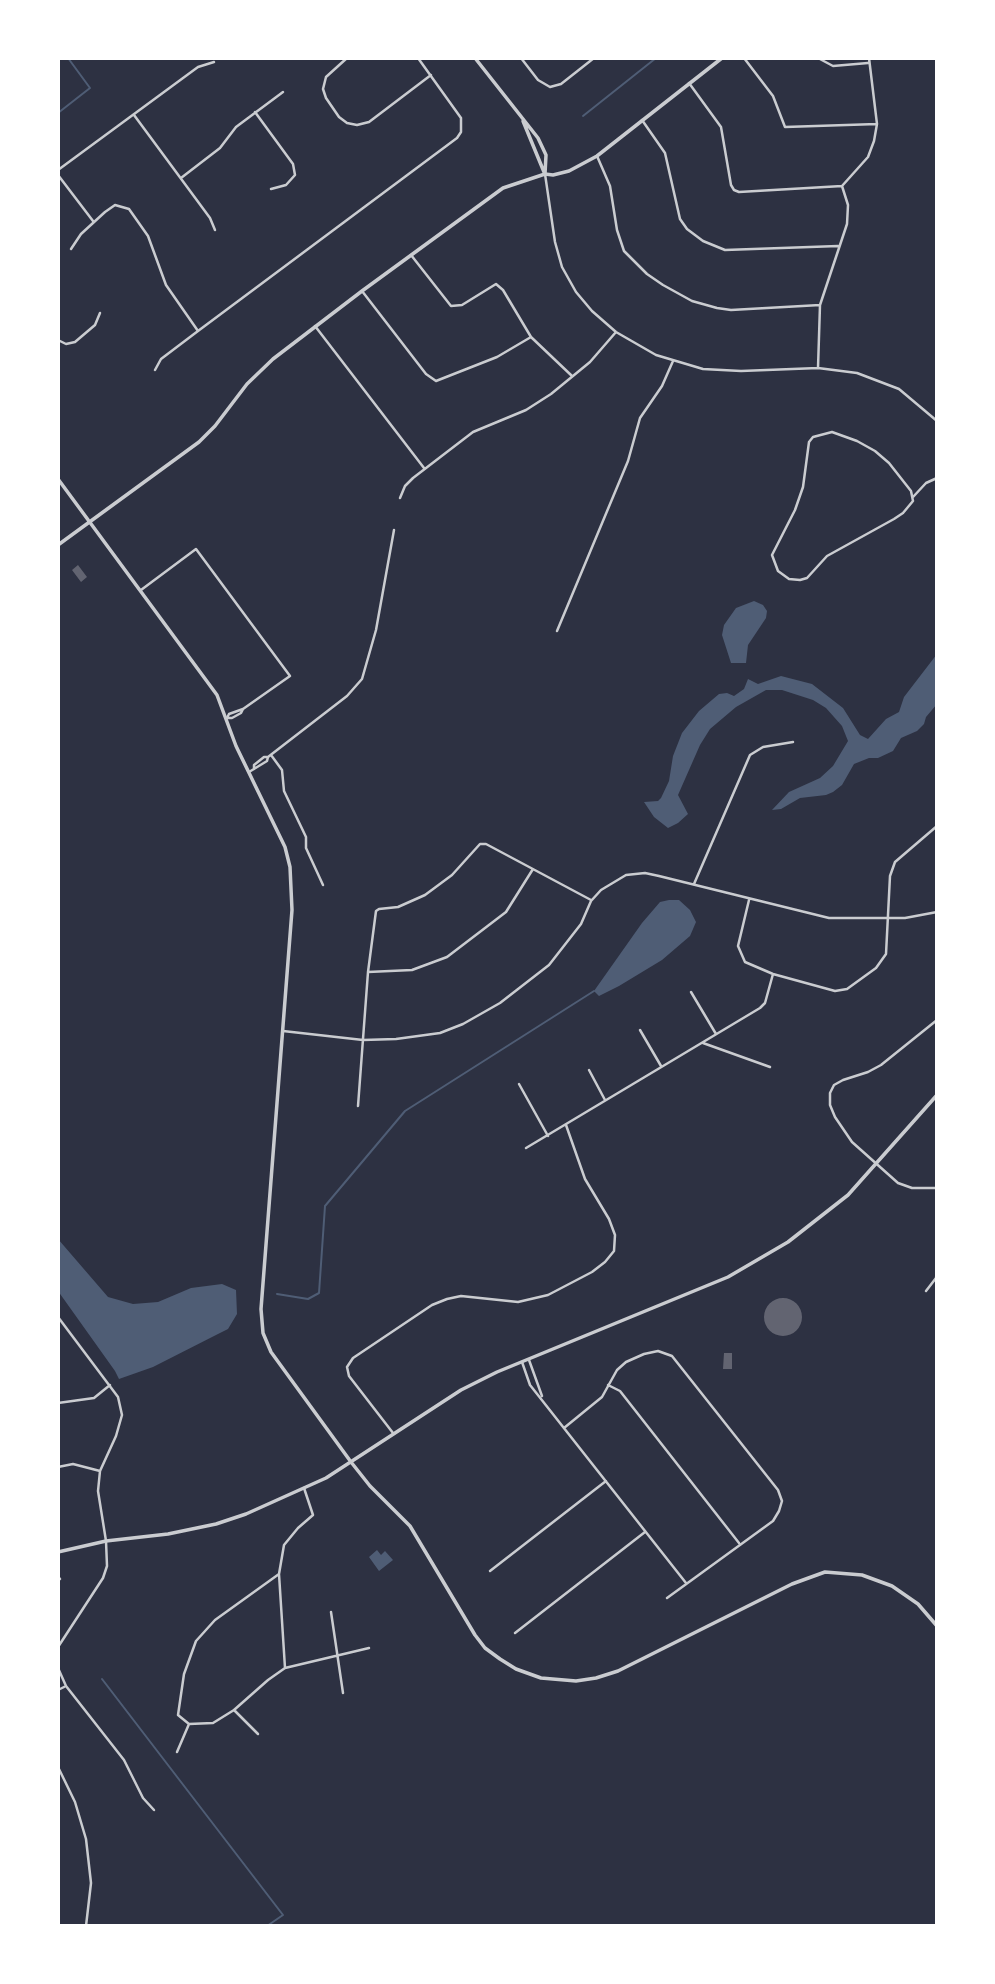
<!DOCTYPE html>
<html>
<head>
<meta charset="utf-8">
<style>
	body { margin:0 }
	#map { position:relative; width:995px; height:1984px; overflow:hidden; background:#2d3142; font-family:"Varela Round",sans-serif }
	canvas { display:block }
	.frame { position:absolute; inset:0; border:60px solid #fff; pointer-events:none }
</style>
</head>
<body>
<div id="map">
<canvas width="995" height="1984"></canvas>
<div class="frame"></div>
</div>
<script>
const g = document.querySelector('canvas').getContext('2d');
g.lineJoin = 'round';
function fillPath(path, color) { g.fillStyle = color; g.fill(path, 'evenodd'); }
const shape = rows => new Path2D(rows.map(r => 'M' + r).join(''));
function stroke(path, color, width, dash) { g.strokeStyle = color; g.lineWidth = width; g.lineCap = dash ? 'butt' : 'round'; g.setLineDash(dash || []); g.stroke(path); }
const water = shape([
	[754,601,763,605,767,611,766,618,748,645,746,663,731,663,722,635,724,625,736,608],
	[937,654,937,704,926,717,924,724,917,731,901,738,893,751,878,758,869,758,854,764,842,785,833,792,826,795,800,798,781,809,772,810,789,792,820,778,833,766,848,741,842,726,826,708,813,700,782,690,766,690,736,707,710,729,700,745,678,795,688,814,678,823,668,828,654,817,644,802,658,801,661,798,669,781,673,756,682,733,699,711,719,694,727,693,734,696,744,689,748,679,758,684,781,676,812,684,843,708,860,735,868,739,886,719,899,712,904,697],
	[669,900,679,900,690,910,696,922,690,936,662,960,619,986,599,996,594,991,642,923,660,902],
	[58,1239,108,1297,133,1304,158,1302,191,1288,222,1284,236,1290,237,1314,228,1329,218,1334,153,1367,119,1379,115,1371,58,1291],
	[377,1550,381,1555,385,1551,393,1560,379,1571,369,1557]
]);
const stream = shape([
	[58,113,90,88,68,58],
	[583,116,656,58],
	[277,1294,308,1299,319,1293,325,1206,405,1111,594,991],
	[102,1679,283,1915,267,1926]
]);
const building = shape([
	[78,565,87,577,81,582,72,570],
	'764 1317a19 19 0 1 1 38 0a19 19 0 1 1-38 0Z',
	[724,1353,732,1353,732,1369,723,1369]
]);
const minor = shape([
	[347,58,326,77,323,89,326,98,339,117,347,123,357,125,369,122,431,75],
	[521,58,538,80,550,87,561,84,594,58],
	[744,58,773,96,785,127,877,124],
	[818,58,833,66,868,63],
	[689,83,721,127,731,185,734,190,739,192,842,186],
	[255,112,293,164,295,175,286,185,271,189],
	[134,115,210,218,215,230],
	[642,120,665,153,680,219,687,229,703,241,725,250,838,246],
	[597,156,610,186,617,230,624,251,647,274,663,285,692,301,717,308,731,310,820,305],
	[58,170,198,67,214,62],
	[545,174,555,242,562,267,576,292,592,311,616,332,656,355,703,369,741,371,818,368,857,373,899,389,937,421],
	[58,175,93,221],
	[181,178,220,148,236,127,283,92],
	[71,249,81,234,105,212,115,205,129,209,148,236,166,285,198,331],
	[411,255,451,306,462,305,496,284,503,290,531,337,572,376],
	[362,291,426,374,436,381,497,357,531,337],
	[315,326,424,468],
	[58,340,66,344,75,342,95,325,100,313],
	[818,368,820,305,847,224,848,205,842,186,868,157,874,141,877,124,869,58],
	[155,370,161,359,198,331,457,138,461,132,461,118,418,58],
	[832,432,857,441,875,451,889,463,911,491,913,501,903,513,894,519,827,556,807,578,800,580,789,579,778,571,772,555,795,510,803,487,809,442,813,437,832,432],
	[913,497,926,483,937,478],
	[400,498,405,486,413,478,473,432,526,410,551,394,590,362,616,332],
	[141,590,196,549,290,676,243,709,241,713,232,718,227,718],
	[557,631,628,461,640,418,662,386,673,361],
	[227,718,229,714,243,709],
	[271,755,282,770,284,791,306,837,306,848,323,885],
	[254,769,254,765,264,757,268,757],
	[249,772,267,761,268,757,347,696,362,679,376,630,394,530],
	[694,884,750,755,763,747,793,742],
	[749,900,738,946,745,962,773,974,835,991,847,989,876,968,886,954,890,876,895,862,937,826],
	[368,972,412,970,447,957,506,912,533,869],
	[691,992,716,1034],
	[937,1020,881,1065,868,1072,843,1080,834,1085,830,1093,830,1105,835,1117,852,1142,898,1183,912,1188,937,1188],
	[640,1030,661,1066],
	[283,1031,363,1040,396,1039,440,1033,463,1024,500,1003,549,965,581,924,591,901,601,890,626,875,645,873,659,876,829,918,905,918,937,912],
	[703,1043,770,1067],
	[589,1070,605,1100],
	[519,1084,548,1136],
	[358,1106,368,972,376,911,379,909,398,907,425,895,452,875,480,844,486,844,591,900],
	[526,1148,760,1008,765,1003,773,974],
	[926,1291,936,1278,937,1271],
	[58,1317,118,1397,122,1415,116,1436,100,1471,98,1491,106,1541,107,1566,103,1578,58,1647],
	[529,1360,542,1396],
	[522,1362,530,1385,686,1583],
	[608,1385,620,1391,739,1543],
	[58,1403,94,1398,110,1385],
	[564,1428,602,1397,617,1370,626,1362,644,1354,658,1351,672,1356,778,1490,782,1501,779,1511,773,1521,667,1598],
	[393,1433,349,1376,347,1367,353,1358,432,1305,447,1299,461,1296,518,1302,548,1295,592,1272,605,1262,614,1251,615,1235,609,1219,585,1179,566,1125],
	[58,1467,73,1464,100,1471],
	[490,1571,606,1481],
	[279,1574,215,1620,196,1641,184,1674,178,1715,189,1724,213,1723,234,1710,268,1680,285,1668,279,1574,284,1545,298,1528,313,1515,304,1488],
	[58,1577,60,1579],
	[331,1612,343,1693],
	[515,1633,645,1532],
	[58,1668,66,1686,124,1760,143,1798,154,1810],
	[285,1668,369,1648],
	[58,1690,66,1686],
	[234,1710,258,1734],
	[177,1752,189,1724],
	[58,1767,75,1802,86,1839,91,1883,86,1926]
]);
const tertiary = shape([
	[475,58,538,138,546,155,545,174],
	[523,121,544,172],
	[58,479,217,695,236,746,285,847,290,867,292,910,261,1309,263,1333,271,1352,351,1462,370,1486,410,1526,475,1635,485,1648,500,1659,516,1669,541,1678,576,1681,596,1678,618,1671,792,1584,825,1572,862,1575,892,1586,918,1604,937,1626],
	[58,545,199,442,215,426,247,384,273,359,362,291,503,188,545,174,553,175,569,171,597,156,722,58],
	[58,1552,106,1541,168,1534,216,1524,246,1514,326,1478,461,1390,497,1372,728,1277,788,1242,848,1195,937,1095]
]);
fillPath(water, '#4f5d75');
stroke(stream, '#4f5d75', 2);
fillPath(building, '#626471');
stroke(minor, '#caccd0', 2.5);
stroke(tertiary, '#caccd0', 3.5);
</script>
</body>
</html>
